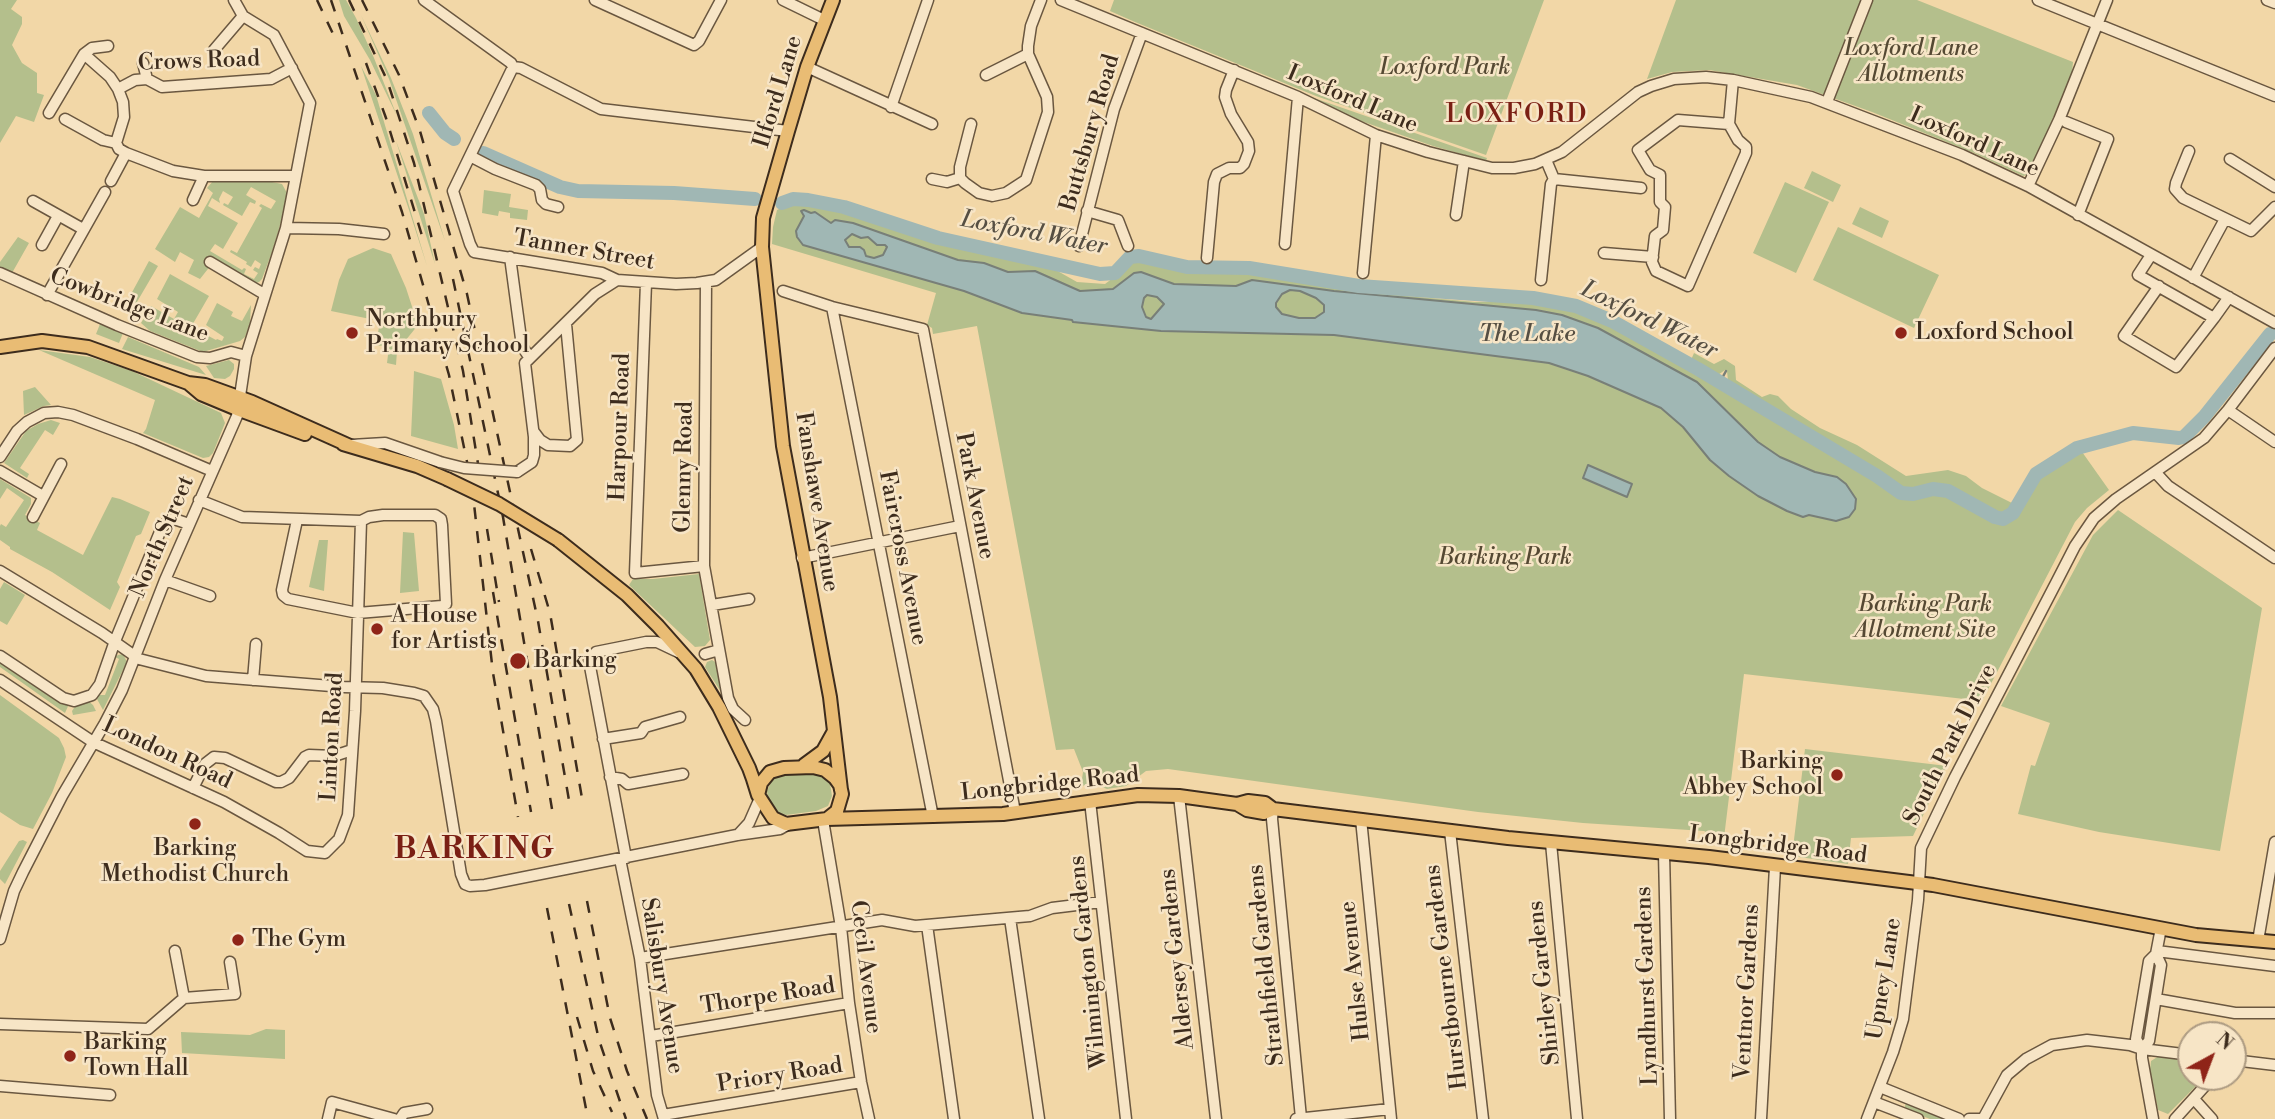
<!DOCTYPE html>
<html>
<head>
<meta charset="utf-8">
<style>
	body { margin:0 }
	#map { position:relative; width:2275px; height:1119px; overflow:hidden; background:#f2d7a7; font-family:"Libre Bodoni",serif }
	canvas { display:block }
	.north { position:absolute; left:2177px; top:1021px; width:70px; height:70px; box-sizing:border-box; background:#f7e5c6; border:2px solid #ad9b82; border-radius:50%; rotate:41deg; font-size:19px; font-weight:700; line-height:28px; text-align:center; color:#3d2c1d }
	.north::after { content:''; display:block; margin:auto; width:24px; height:32px; background:#8f2418; clip-path:polygon(50% 0,100% 100%,50% 72%,0 100%) }
</style>
</head>
<body>
<div id="map">
<canvas width="2275" height="1119"></canvas>
<div class="north">N</div>
</div>
<script>
const g = document.querySelector('canvas').getContext('2d');
g.lineJoin = 'round';
function fillPath(path, color) { g.fillStyle = color; g.fill(path, 'evenodd'); }
const shape = rows => new Path2D(rows.map(r => 'M' + r).join(''));
function stroke(path, color, width, dash) { g.strokeStyle = color; g.lineWidth = width; g.lineCap = dash ? 'butt' : 'round'; g.setLineDash(dash || []); g.stroke(path); }
function drawText(font, color, halo, rows, align = 'center') {
  g.font = font + ' "Libre Bodoni",serif'; g.lineWidth = 5; g.setLineDash([]); g.textBaseline = 'middle'; g.strokeStyle = halo; g.fillStyle = color; for (const [text, x, y, turn = 0] of rows) {
    g.save(); g.translate(x, y); g.rotate((+turn || 0) * Math.PI / 180); g.textAlign = isNaN(turn) ? turn : align; if (halo) g.strokeText(text, 0, 0); g.fillText(text, 0, 0); g.restore();
  }
}
const green = shape([
	[0,0,17,0,11,9,22,17,22,24,12,45,22,63,37,73,37,93,44,95,34,122,16,116,0,143],
	[339,0,346,0,356,18,374,58,397,116,370,60,344,16],
	[1114,0,1544,0,1486,155,1316,96,1135,22,1110,11],
	[1676,0,1917,0,2073,62,2072,72,2030,174,2023,176,1974,153,1872,112,1797,85,1709,70,1672,72,1647,79],
	[361,15,391,78,413,134,445,241,389,79],
	[361,66,376,95,427,266,409,210],
	[1311,97,1487,158,1486,161,1433,146,1358,120],
	[396,141,424,214,435,264],
	[1812,171,1841,185,1833,202,1804,188],
	[262,180,282,184,287,193,281,222,272,252,262,279,259,282,256,283,249,280,215,260,200,279,188,273,194,260,180,252,175,262,155,249,180,207,199,218,213,193,207,188,213,181],
	[251,187,276,201,271,209,261,204,259,206,262,208,237,253,231,250,230,252,247,262,246,264,251,267,255,260,261,264,259,269,255,267,253,270,258,273,254,279,244,274,246,269,244,268,242,270,210,251,215,244,223,249,238,223,208,206,212,198,220,203,219,199,223,191,233,197,228,205,224,203,223,205,242,216,250,202,255,204,256,201,246,195],
	[1785,182,1829,202,1796,273,1753,253],
	[484,190,511,194,509,207,528,210,527,220,510,218,510,213,499,211,498,216,482,213],
	[790,204,814,205,854,214,944,244,1054,269,1077,282,1105,284,1113,278,1134,258,1139,258,1169,269,1211,274,1254,272,1341,288,1385,294,1475,302,1538,302,1567,306,1600,318,1735,393,1902,496,1913,496,1924,492,1947,493,1993,518,2008,519,2017,511,2038,475,2080,449,2109,490,2087,508,2075,522,1982,701,1744,674,1723,846,1719,845,1710,834,1704,831,1583,823,1478,812,1168,769,1146,771,1126,786,1107,789,1102,787,1100,782,1081,786,1083,772,1074,749,1056,750,977,326,933,334,932,328,927,325,936,293,772,244,773,227,777,210],
	[1860,207,1889,221,1882,238,1852,224],
	[1838,227,1939,275,1914,328,1813,280],
	[18,237,29,243,12,273,0,267,0,262],
	[373,248,391,254,406,288,418,325,397,351,396,365,387,363,389,347,376,345,380,321,331,311,339,280,348,259],
	[149,261,158,266,134,307,130,296],
	[170,274,209,296,187,334,196,339,201,332,216,340,217,339,222,341,224,337,206,325,217,303,233,312,231,316,242,321,251,305,250,323,245,337,240,341,203,352,150,331,141,323,151,306,174,319,178,312,157,299],
	[100,324,123,333,119,343,96,334],
	[128,337,199,367,206,375,122,349],
	[39,350,90,357,132,371,221,413,225,423,213,453,209,457,203,458,143,433,146,429,155,400],
	[1694,353,1714,364,1724,359,1735,366,1736,380,1762,397,1770,394,1778,396,1791,409,1820,428,1857,445,1906,476,1948,470,1966,476,1982,488,2014,504,2008,512,2000,514,1945,486,1930,485,1910,490,1900,488,1885,477,1773,411,1728,381,1727,371,1725,370,1718,375,1691,360],
	[229,360,234,364,234,369,230,376,225,379,214,378,206,366],
	[414,371,441,379,454,425,458,449,411,436],
	[35,387,51,405,44,406,24,415,23,391],
	[51,420,60,423,53,435,45,430,20,468,29,474,27,478,4,463,26,431,38,424],
	[0,479,31,498,31,504,25,515,40,523,37,530,83,555,112,497,120,499,150,512,141,534,136,536,117,582,120,587,110,610,52,572,10,549,10,547,0,540,0,526,1,524,6,527,24,500,7,488,0,499],
	[2118,510,2262,608,2220,851,2099,832,2018,814,2031,765,2035,766,2050,723,2001,706,2093,535],
	[403,532,414,533,419,591,400,593],
	[319,540,328,540,324,591,309,587],
	[699,574,710,640,705,646,695,647,629,585,633,579,653,579],
	[4,582,25,595,7,625,0,621,0,589],
	[123,654,127,662,103,710,97,699,98,695,105,695,119,659,115,657,118,655],
	[0,660,69,704,65,713,0,667],
	[712,660,718,664,723,691,721,692,705,667,707,662],
	[0,695,59,738,64,748,66,757,52,793,33,829,20,825,0,812],
	[87,700,93,705,96,711,73,715,72,711,78,702],
	[1805,749,1947,766,1913,836,1851,838,1848,864,1792,856],
	[813,774,821,776,830,783,832,796,828,806,816,811,786,815,774,811,768,801,767,791,772,780,781,775],
	[23,840,27,842,5,884,0,879,0,871,19,841],
	[266,1029,285,1030,285,1059,182,1053,181,1032,250,1035],
	[2159,1056,2191,1061,2191,1077,2205,1077,2168,1114,2158,1110,2150,1070,2151,1061],
	[1906,1103,1949,1119,1930,1119,1904,1109]
]);
const water = shape([
	[804,210,811,213,815,212,831,223,835,220,853,223,958,260,984,263,1008,272,1035,271,1080,291,1113,289,1134,273,1141,272,1174,284,1236,286,1252,280,1334,291,1536,310,1562,315,1598,328,1697,382,1758,442,1780,457,1815,472,1837,477,1846,484,1856,499,1855,509,1849,517,1836,521,1809,515,1803,517,1787,511,1758,496,1729,476,1710,460,1683,427,1661,408,1588,376,1549,363,1334,335,1161,331,1073,322,1072,320,1022,313,964,291,803,245,797,237,796,231,804,216,801,211,804,210],
	[852,234,861,238,868,237,877,245,885,245,887,247,883,255,874,258,866,256,864,250,860,247,849,247,845,240,852,234],
	[1290,290,1300,291,1316,298,1324,305,1324,312,1315,318,1299,318,1282,314,1276,307,1276,303,1282,294,1290,290],
	[1147,295,1157,297,1164,304,1151,319,1146,317,1142,307,1144,298,1147,295],
	[1588,465,1632,484,1627,497,1583,478,1588,465]
]);
const stream = shape([
	[1720,382,1726,371]
]);
const river = shape([
	[429,113,445,133,454,139],
	[483,153,560,187,578,191,674,193,755,199],
	[782,203,793,199,808,200,844,207,938,238,1100,274,1115,273,1130,257,1139,256,1187,267,1249,268,1359,286,1533,298,1576,306,1612,321,1698,369,1877,476,1901,493,1913,494,1933,489,1948,491,1995,517,2003,519,2013,513,2036,474,2077,448,2133,433,2179,438,2184,437,2204,417,2270,334]
]);
const minor = shape([
	[424,0,511,63,513,67,521,68,601,109,788,131],
	[595,0,694,45,699,41,721,0],
	[783,0,824,20],
	[1061,0,1298,97,1376,135,1428,152,1492,168,1514,168,1535,164,1562,152,1638,92,1651,86,1674,79,1706,77,1733,80,1811,97,1962,155,2028,186,2275,323],
	[2038,0,2275,96],
	[2267,0,2275,3],
	[214,50,243,16],
	[84,54,110,77,118,89],
	[143,63,147,79],
	[513,67,453,191,470,244,474,252,602,273,617,280,676,284,697,283,716,280,762,247],
	[807,67,932,124],
	[986,75,1028,54],
	[1827,102,1867,0],
	[891,107,928,0],
	[49,113,84,54,92,48,108,46],
	[65,119,103,140,116,143,119,149,126,153,173,171,204,176,295,176],
	[2066,122,2108,139,2078,215],
	[971,124,960,167,960,178,965,183,979,193,992,196,1006,193,1026,180,1048,112,1047,97,1028,54,1028,46,1031,26,1041,0],
	[1729,124,1678,120,1638,150,1650,170,1660,175,1660,202,1665,207,1663,230,1655,236,1652,262,1656,271,1688,286,1746,153,1746,147,1738,140,1729,124,1733,80],
	[116,143,124,117,123,102,118,89,135,80,147,79,162,87,271,79,292,68],
	[2189,151,2176,183,2175,189,2183,198,2251,231,2275,207],
	[470,156,495,169,536,185,540,189,542,200,546,204,558,207],
	[2230,159,2275,187],
	[932,179,947,182,960,178],
	[1554,179,1641,188],
	[111,181,126,153],
	[2028,186,2059,120,2107,0],
	[193,200,204,176],
	[33,201,83,229],
	[1087,211,1118,220,1128,246],
	[1456,215,1464,161],
	[286,228,339,229,384,234],
	[1285,244,1298,97],
	[42,245,58,216],
	[1079,246,1114,109,1142,33],
	[1604,253,1653,257],
	[2151,255,2138,275,2214,318,2229,297],
	[510,257,522,346,529,357],
	[1207,258,1214,182,1217,174,1229,168,1240,168,1244,164,1249,151,1248,142,1231,114,1225,97,1226,90,1234,70],
	[210,262,264,294],
	[0,273,117,325,197,357,210,358,231,352,246,356],
	[1363,273,1376,135],
	[2193,278,2225,219],
	[1541,280,1551,184,1554,179,1546,160],
	[706,282,704,566,728,698,733,709,745,720],
	[646,283,635,573,704,566],
	[2159,286,2124,336,2176,367,2214,318],
	[783,291,832,307,923,329,1015,812],
	[47,295,105,192],
	[832,307,933,817],
	[2228,410,2275,442],
	[534,432,540,440,548,445,570,446,577,440,566,324],
	[351,445,385,443,440,462],
	[0,457,17,431,27,422,44,413,58,412,73,415,137,439,212,471],
	[0,471,43,496],
	[517,472,532,462,534,455,534,437,525,363,595,294,617,280],
	[2156,473,2168,486,2275,558],
	[199,500,242,517,361,521,369,517,383,515,435,515,441,519,442,525,446,604,442,606,358,613,288,599,283,595,282,590,297,520],
	[33,517,61,464],
	[802,558,960,526],
	[0,571,102,633,139,659,206,676,344,687,383,688,414,693,424,696,433,709,436,721,461,874,465,884,470,886,485,885,737,835,780,829,789,824],
	[165,580,210,596],
	[712,605,749,599],
	[705,654,719,650],
	[0,656,63,698,74,701,92,695,100,684,115,641,162,527,168,521,174,519,189,524],
	[0,680,93,742,224,802,279,833,307,851,325,853,339,839,348,815,355,711,361,521],
	[253,680,256,644],
	[603,739,641,733,645,727,680,717],
	[610,777,622,779,628,784,683,774],
	[193,788,205,764,214,757,225,758,276,782,281,782,289,778,305,757,309,755,334,756,352,750],
	[1179,796,1216,1119],
	[1090,801,1126,1119],
	[1273,809,1272,819,1301,1118],
	[1361,819,1391,1119],
	[823,820,841,927,849,1003,861,1082,869,1119],
	[1450,831,1483,1119],
	[738,835,749,823,760,798],
	[1551,843,1577,1119],
	[1664,853,1670,1119],
	[626,858,589,661,596,652,646,642,657,642,678,652],
	[620,859,640,958,657,1095,664,1119],
	[1010,918,1039,1119],
	[927,925,954,1119],
	[0,939,14,891,23,872,62,796,105,723,122,690,165,580,237,416,246,356,286,228,310,103,274,35,243,16,234,0],
	[2258,941,2275,842],
	[175,951,184,998],
	[2157,951,2275,966],
	[2156,954,2161,928],
	[640,958,882,920,915,926,1030,916,1052,908,1101,902],
	[2156,999,2235,1013,2275,1013],
	[0,1024,148,1029,184,998,235,994,230,962],
	[651,1036,849,1003],
	[2142,1049,2149,1041,2161,965,2156,954,2149,961,2136,1039,2142,1049,2142,1058,2153,1119],
	[2233,1060,2275,1065],
	[0,1086,110,1095],
	[1880,1087,1959,1119],
	[2194,1099,2212,1119],
	[1874,1102,1918,1119],
	[663,1115,861,1082],
	[328,1119,332,1102,394,1119],
	[400,1119,404,1113,427,1109],
	[1296,1119,1390,1109],
	[1761,1119,1775,867],
	[1867,1119,1893,1052,1903,1019,1918,900,1921,848,1955,777,2057,581,2075,546,2094,518,2116,499,2204,438,2228,410,2275,348],
	[1969,1119,1980,1119],
	[1983,1119,2007,1075,2026,1059,2052,1045,2087,1040,2130,1045,2142,1049,2191,1055],
	[2175,1119,2213,1077]
]);
const major = shape([
	[833,0,807,67,788,131,763,218,762,247,783,446,830,697,841,790],
	[0,347,42,341,88,347,188,383,205,385,252,402,350,446],
	[188,383,201,394,237,409,305,434],
	[343,444,417,466,447,479],
	[558,540,627,595,658,626,696,669,719,707,749,768,753,779,758,795,760,798,773,818,786,824,827,819,837,811,842,794,840,785,835,778,825,770,813,767,784,768,770,772,761,783,758,795],
	[804,765,823,751,833,733],
	[1237,804,1247,810,1264,813,1273,809],
	[827,819,1003,814,1138,795,1179,796,1237,804,1248,801,1265,803,1273,809,1508,838,1709,857,1933,885,2196,935,2275,942]
]);
const rail = shape([
	[317,0,334,36],
	[331,0,402,212,449,375,472,486,493,673,518,817],
	[349,0,387,80,414,163,463,371,479,470],
	[362,0,399,75,420,131,467,294,538,621,570,806],
	[366,63,386,118,423,239],
	[453,279,503,517,552,809],
	[487,529,499,602],
	[531,549,550,613,583,804],
	[493,592,531,812],
	[587,901,610,1018,627,1071,647,1119],
	[569,904,599,1040,626,1119],
	[547,908,588,1119],
	[577,1017,593,1071,612,1112]
]);
const minorBridge = shape([
	[440,462,464,468,517,472]
]);
const majorBridge = shape([
	[447,479,499,504,558,540]
]);
const markers = [
	[352,333,7,"#8f2418"],
	[1901,333,7,"#8f2418"],
	[377,629,7,"#8f2418"],
	[518,661,9,"#8f2418"],
	[1837,775,7,"#8f2418"],
	[195,824,7,"#8f2418"],
	[238,940,7,"#8f2418"],
	[70,1056,7,"#8f2418"]
];
const parkNames = [
	["Loxford Lane",1911,49],
	["Allotments",1911,75],
	["Loxford Park",1445,68],
	["Barking Park",1505,558],
	["Barking Park",1925,605],
	["Allotment Site",1925,631]
];
const streetNames = [
	["Crows Road",199,62,-2],
	["Ilford Lane",779,92,-73],
	["Loxford Lane",1352,100,23],
	["Buttsbury Road",1091,133,-74],
	["Loxford Lane",1974,143,24],
	["Tanner Street",584,251,10],
	["Cowbridge Lane",129,306,21],
	["Harpour Road",621,427,-88],
	["Glenny Road",685,467,-89],
	["Park Avenue",974,496,79],
	["Fanshawe Avenue",816,502,81],
	["North Street",163,537,-67],
	["Faircross Avenue",902,558,79],
	["Linton Road",333,737,-87],
	["South Park Drive",1951,745,-63],
	["London Road",167,754,25],
	["Longbridge Road",1050,785,-6],
	["Longbridge Road",1778,846,7],
	["Aldersey Gardens",1178,959,-96],
	["Wilmington Gardens",1089,962,-96],
	["Strathfield Gardens",1267,965,-96],
	["Cecil Avenue",865,967,83],
	["Hulse Avenue",1356,971,-96],
	["Hurstbourne Gardens",1447,977,-97],
	["Upney Lane",1885,979,-81],
	["Shirley Gardens",1545,983,-96],
	["Salisbury Avenue",661,986,81],
	["Lyndhurst Gardens",1648,986,-92],
	["Ventnor Gardens",1748,992,-87],
	["Thorpe Road",768,997,-9],
	["Priory Road",780,1076,-9]
];
const poiNames = [
	["Northbury",366,320],
	["Primary School",366,346],
	["Loxford School",1915,333],
	["A House",391,616],
	["for Artists",391,642],
	["Barking",534,661],
	["Barking",1823,762,"right"],
	["Abbey School",1823,788,"right"],
	["Barking",195,849,"center"],
	["Methodist Church",195,875,"center"],
	["The Gym",252,940],
	["Barking",84,1043],
	["Town Hall",84,1069]
];
const waterNames = [
	["Loxford Water",1034,234,11],
	["Loxford Water",1649,321,26],
	["The Lake",1527,335]
];
const quarterNames = [
	["LOXFORD",1517,116]
];
const districtNames = [
	["BARKING",475,851]
];
fillPath(green, '#b4bf8c');
fillPath(water, '#a0b7b4');
stroke(water, '#787f78', 2);
stroke(stream, '#787f78', 2.5);
stroke(river, '#a0b7b4', 14);
stroke(minor, '#6a5740', 13);
stroke(major, '#3d2c1d', 16);
stroke(minor, '#f7e5c6', 10);
stroke(major, '#e9bc74', 12);
stroke(rail, '#3d2c1d', 2.5, [12, 12]);
stroke(minorBridge, '#6a5740', 13, []);
stroke(majorBridge, '#3d2c1d', 16, []);
stroke(minorBridge, '#f7e5c6', 10);
stroke(majorBridge, '#e9bc74', 12);
for (const [x, y, r, color] of markers) { const dot = new Path2D(); dot.arc(x, y, r, 0, 2 * Math.PI); g.fillStyle = color; g.fill(dot); stroke(dot, '#f7e5c6', 2.5); }
drawText('italic 23px', '#554933', '#f7e5c6', parkNames);
drawText('23px', '#3d2c1d', '#f7e5c6', streetNames);
drawText('23px', '#3d2c1d', '#f7e5c6', poiNames, 'left');
drawText('italic 24px', '#564f43', '#f7e5c6', waterNames);
g.letterSpacing = '2px';
drawText('26px', '#7a1f14', '#f7e5c6', quarterNames);
g.letterSpacing = '0px';
g.letterSpacing = '2px';
drawText('bold 30px', '#7a1f14', '#f7e5c6', districtNames);
g.letterSpacing = '0px';
</script>
</body>
</html>
